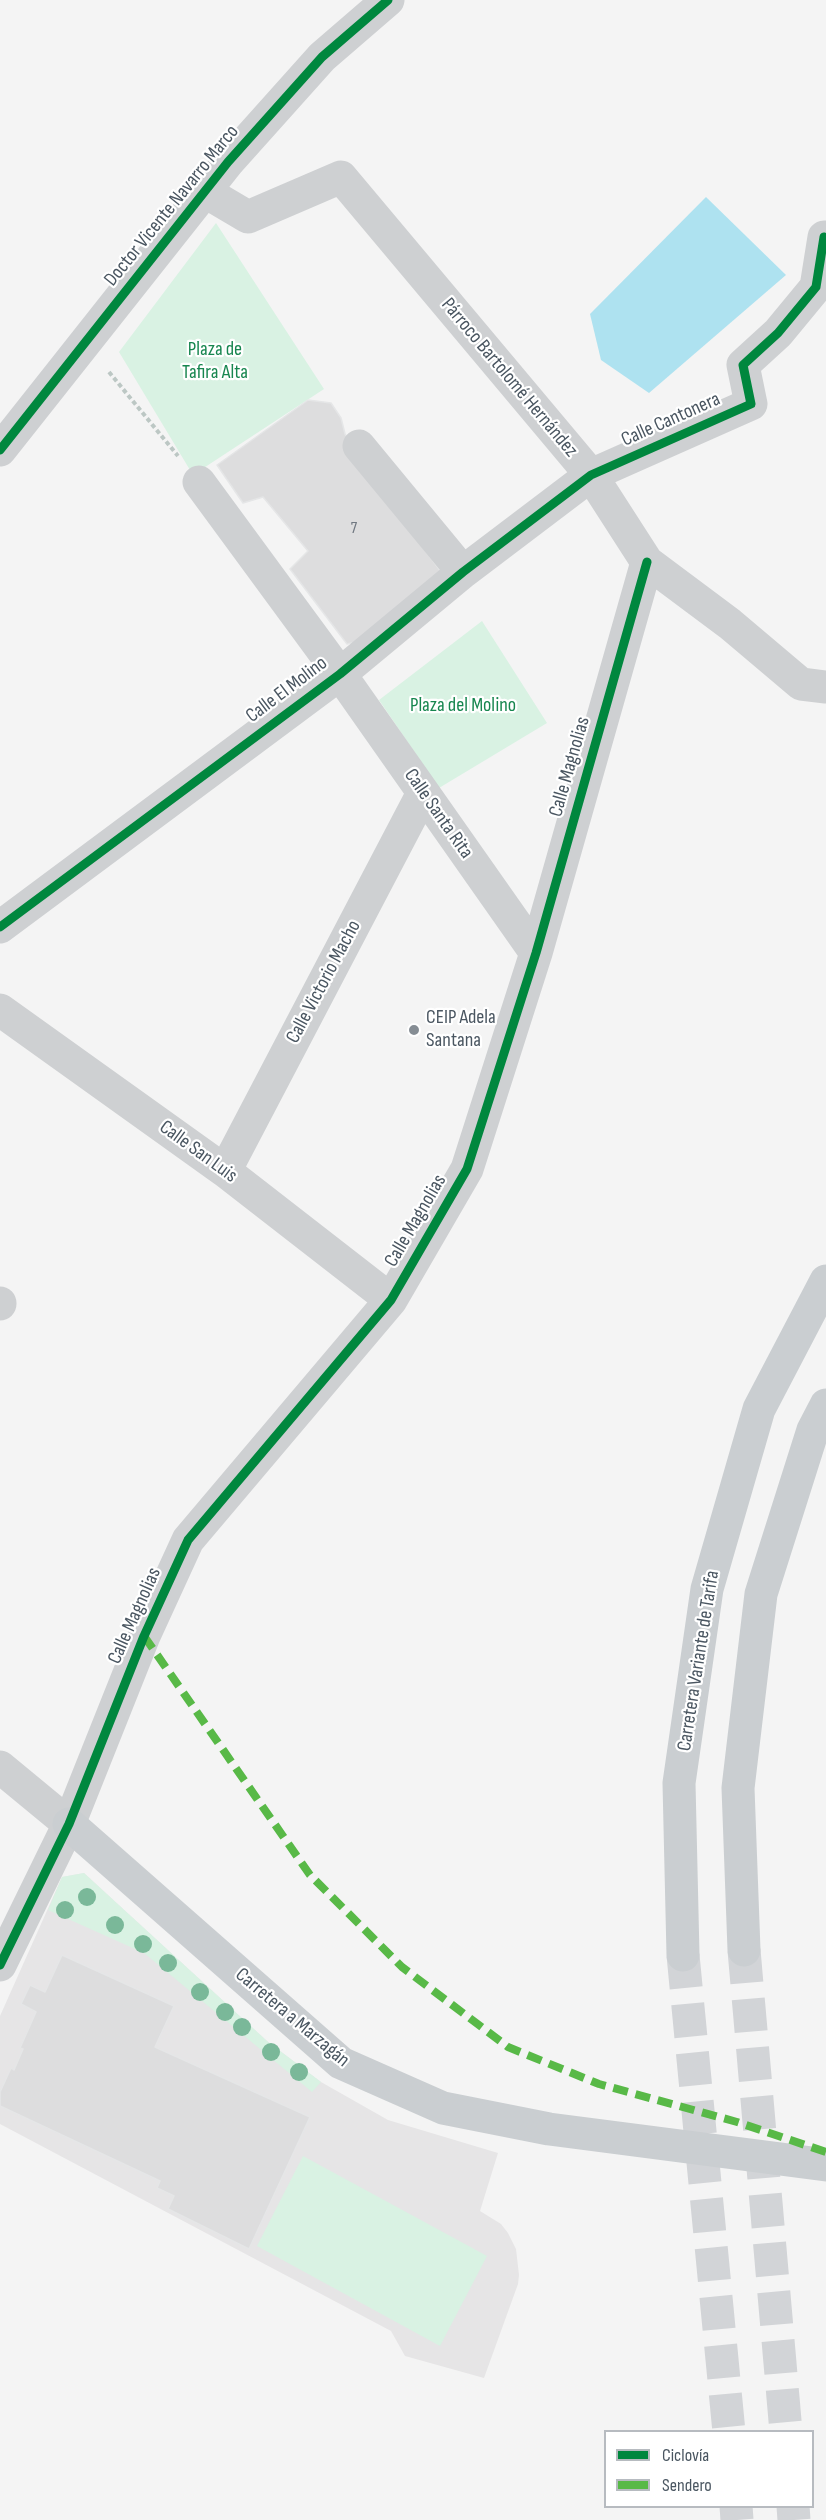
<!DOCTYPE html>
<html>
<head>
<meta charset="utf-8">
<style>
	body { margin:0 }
	#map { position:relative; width:826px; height:2520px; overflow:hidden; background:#f4f4f4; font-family:"Sofia Sans Condensed",sans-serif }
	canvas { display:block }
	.legend { position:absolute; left:604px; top:2430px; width:210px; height:78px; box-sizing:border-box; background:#fff; border:2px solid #b7bbc0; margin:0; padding:8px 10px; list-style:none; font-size:18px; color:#4a5661 }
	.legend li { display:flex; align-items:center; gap:12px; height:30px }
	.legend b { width:30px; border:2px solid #b7bbc0 }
</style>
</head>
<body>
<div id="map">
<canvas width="826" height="2520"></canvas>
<ul class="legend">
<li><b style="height:8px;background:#00873e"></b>Ciclovía</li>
<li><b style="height:8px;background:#58b947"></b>Sendero</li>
</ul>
</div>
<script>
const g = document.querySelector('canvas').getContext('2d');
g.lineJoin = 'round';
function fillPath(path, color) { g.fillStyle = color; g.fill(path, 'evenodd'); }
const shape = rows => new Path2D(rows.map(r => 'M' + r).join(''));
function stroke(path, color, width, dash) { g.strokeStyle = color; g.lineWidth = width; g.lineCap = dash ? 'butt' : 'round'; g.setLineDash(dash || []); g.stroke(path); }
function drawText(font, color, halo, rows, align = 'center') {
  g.font = font + ' "Sofia Sans Condensed",sans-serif'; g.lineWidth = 4.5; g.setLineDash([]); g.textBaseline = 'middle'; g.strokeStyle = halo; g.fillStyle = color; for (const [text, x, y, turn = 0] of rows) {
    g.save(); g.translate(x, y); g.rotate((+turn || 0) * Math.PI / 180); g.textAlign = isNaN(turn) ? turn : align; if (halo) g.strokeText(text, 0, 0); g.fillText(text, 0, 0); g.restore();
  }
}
const education = shape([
	[84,1873,267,2041,321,2082,388,2120,498,2153,480,2211,501,2224,508,2233,516,2249,519,2275,518,2284,484,2378,405,2356,391,2331,0,2124,0,2016,62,1877]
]);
const green = shape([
	[216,223,324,389,193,475,119,352],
	[482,621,547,723,439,788,379,700],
	[84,1873,267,2041,321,2082,312,2092,144,1953,48,1910,62,1877],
	[303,2156,487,2256,440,2346,257,2246]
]);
const water = shape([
	[706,197,786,275,649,393,601,360,590,314]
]);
const building = shape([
	[308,400,331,403,341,418,345,434,392,506,448,581,366,640,347,644,290,569,308,551,263,497,243,503,217,465,308,400],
	[62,1955,174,2006,155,2047,310,2117,249,2249,168,2209,174,2196,157,2188,160,2181,0,2106,0,2092,11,2068,14,2070,23,2049,20,2048,36,2012,21,2004,30,1985,45,1992,62,1955]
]);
const majorTunnel = shape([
	[744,1950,786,2432],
	[683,1955,729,2432],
	[736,2506,737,2520],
	[793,2506,794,2520]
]);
const path = shape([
	[109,372,178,456]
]);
const minor = shape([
	[204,191,248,217,341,177,591,475,647,562,730,624,801,684,826,687],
	[359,446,463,572],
	[0,450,228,162,322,57,388,0],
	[199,482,340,674,536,953],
	[0,927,340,674,463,572,591,475,751,404,743,365,778,333,816,287,824,237],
	[0,1010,225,1171,391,1300],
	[225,1171,423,793],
	[0,1304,0,1303],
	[0,1767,69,1824],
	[0,1965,69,1824,144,1636,188,1540,391,1300,467,1169,536,953,647,562]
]);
const major = shape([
	[69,1824,341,2063,443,2108,549,2129,826,2165],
	[744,1950,738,1788,761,1594,813,1430,826,1405],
	[683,1955,679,1783,707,1589,759,1409,826,1281]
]);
const quiet = shape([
	[144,1636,310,1875,402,1967,508,2047,599,2084,737,2122,826,2152]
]);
const cycleway = shape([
	[0,450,228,162,322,57,388,0],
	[0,927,340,674,463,572,591,475,751,404,743,365,778,333,816,287,824,237],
	[0,1965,69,1824,144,1636,188,1540,391,1300,467,1169,536,953,647,562]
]);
const trees = [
	[87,1897],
	[65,1910],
	[115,1925],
	[143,1944],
	[168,1963],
	[200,1992],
	[225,2012],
	[242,2027],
	[271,2052],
	[299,2072]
];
const markers = [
	[414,1030,6,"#868d94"]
];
const numberNames = [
	["7",354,529]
];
const streetNames = [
	["Doctor Vicente Navarro Marco",172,206,-51],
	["Párroco Bartolomé Hernández",509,378,50],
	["Calle Cantonera",671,420,-24],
	["Calle El Molino",287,690,-37],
	["Calle Magnolias",570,767,-74],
	["Calle Santa Rita",438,814,55],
	["Calle Victorio Macho",324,982,-62],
	["Calle San Luis",198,1152,36],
	["Calle Magnolias",416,1221,-60],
	["Calle Magnolias",135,1616,-66],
	["Carretera Variante de Tarifa",699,1661,-81],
	["Carretera a Marzagán",292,2018,40]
];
const parkNames = [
	["Plaza de",215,350],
	["Tafira Alta",215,373],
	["Plaza del Molino",463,706]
];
const poiNames = [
	["CEIP Adela",426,1018],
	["Santana",426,1041]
];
fillPath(education, '#e6e5e6');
fillPath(green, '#d9f2e3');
fillPath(water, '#aee2f0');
fillPath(building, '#ddddde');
stroke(building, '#e5e6e7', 1.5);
stroke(majorTunnel, '#d2d4d7', 33, [33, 16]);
stroke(path, '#bcc7c4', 4, [4.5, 3]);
stroke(minor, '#ced0d2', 33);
stroke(major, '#caced1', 33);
stroke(quiet, '#58b947', 8, [15, 8]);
stroke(cycleway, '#00873e', 9);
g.fillStyle = '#7ab899';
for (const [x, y] of trees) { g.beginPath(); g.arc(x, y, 9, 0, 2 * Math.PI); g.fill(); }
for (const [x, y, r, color] of markers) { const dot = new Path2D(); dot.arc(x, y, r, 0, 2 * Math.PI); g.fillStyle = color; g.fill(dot); stroke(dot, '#fff', 2); }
drawText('16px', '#707881', null, numberNames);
drawText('20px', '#4a5661', '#fff', streetNames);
drawText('20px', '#17864f', '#fff', parkNames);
drawText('20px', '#4a5661', '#fff', poiNames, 'left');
</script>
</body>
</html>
